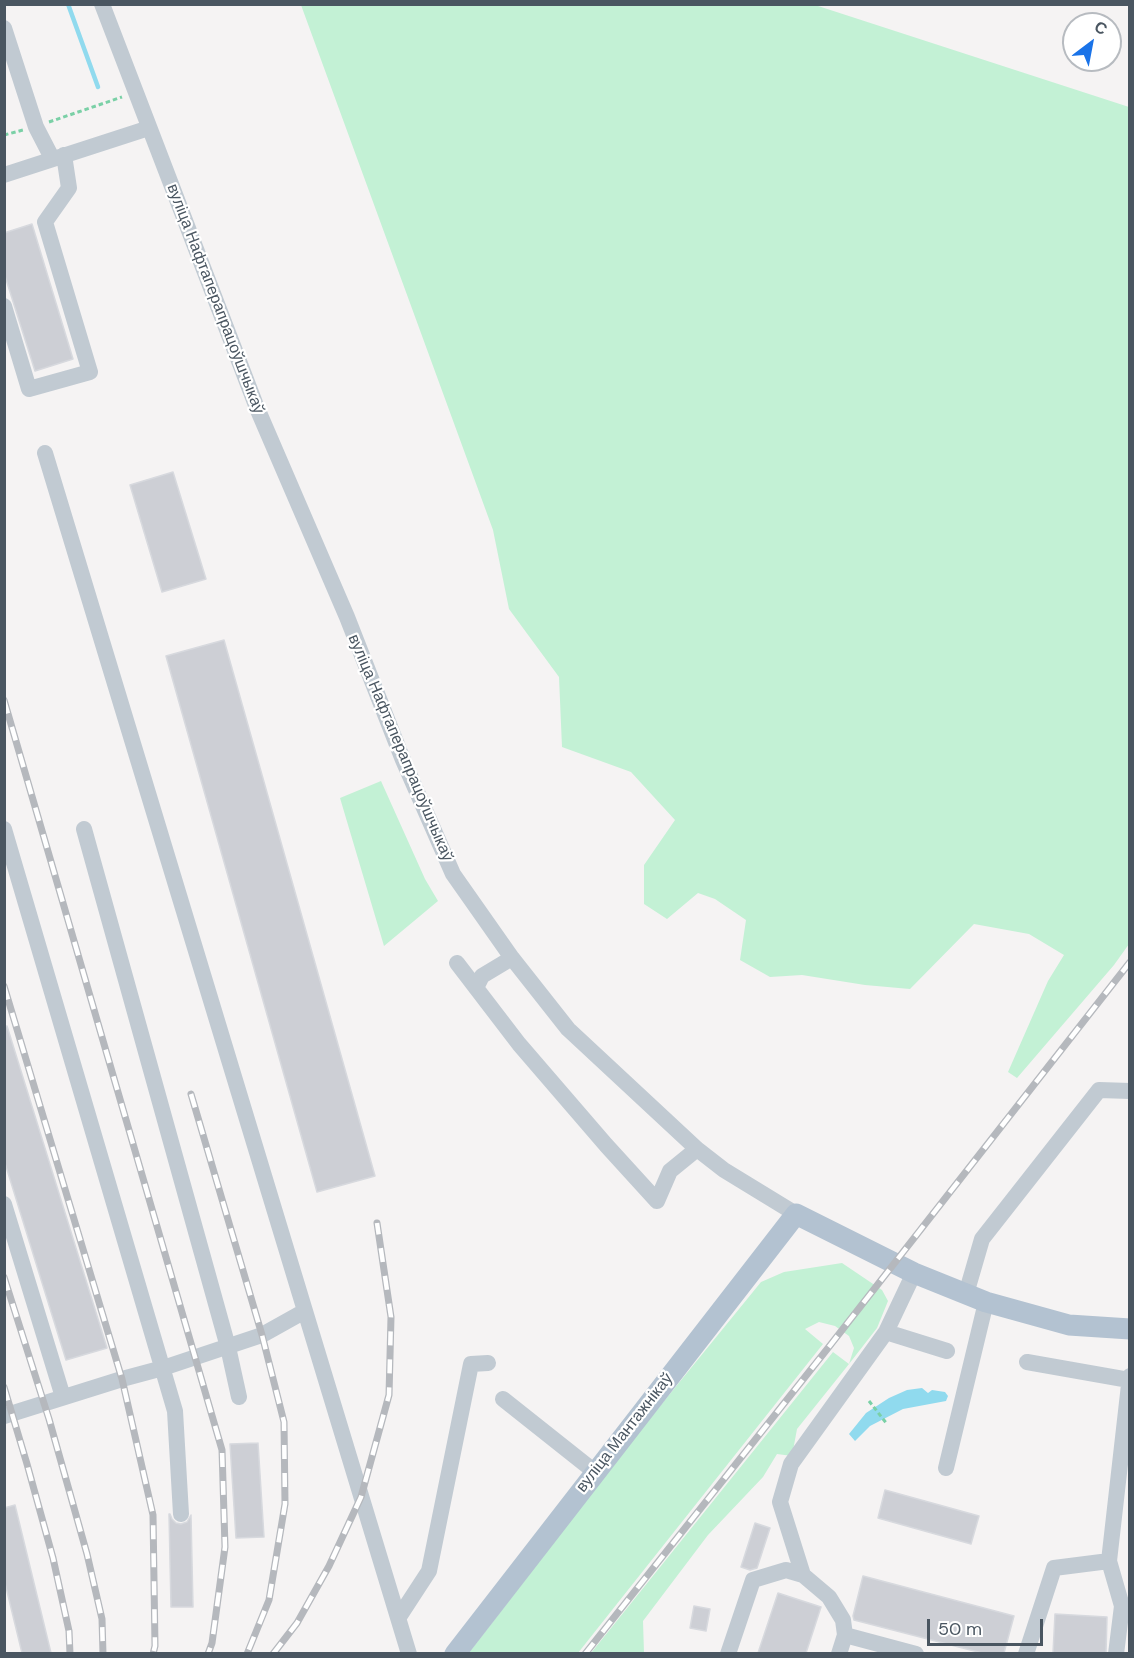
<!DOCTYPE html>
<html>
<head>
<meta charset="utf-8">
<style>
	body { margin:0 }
	#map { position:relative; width:1134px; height:1658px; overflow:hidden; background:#f5f3f3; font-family:"DM Sans",sans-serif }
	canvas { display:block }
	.frame { position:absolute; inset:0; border:6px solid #4a5661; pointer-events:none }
	.north { position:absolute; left:1062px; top:12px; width:60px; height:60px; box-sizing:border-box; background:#fff; border:2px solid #b7bbc0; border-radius:50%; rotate:32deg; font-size:16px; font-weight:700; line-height:24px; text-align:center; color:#4a5661 }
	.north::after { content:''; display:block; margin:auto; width:21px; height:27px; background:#1a73e8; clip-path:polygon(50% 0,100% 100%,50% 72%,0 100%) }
	.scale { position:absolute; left:927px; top:1619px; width:116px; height:27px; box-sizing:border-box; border:3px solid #4a5661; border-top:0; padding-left:8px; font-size:18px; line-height:21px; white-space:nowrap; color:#4a5661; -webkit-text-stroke:4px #fff; paint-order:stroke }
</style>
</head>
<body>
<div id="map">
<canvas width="1134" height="1658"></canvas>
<div class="frame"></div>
<div class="north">С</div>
<div class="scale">50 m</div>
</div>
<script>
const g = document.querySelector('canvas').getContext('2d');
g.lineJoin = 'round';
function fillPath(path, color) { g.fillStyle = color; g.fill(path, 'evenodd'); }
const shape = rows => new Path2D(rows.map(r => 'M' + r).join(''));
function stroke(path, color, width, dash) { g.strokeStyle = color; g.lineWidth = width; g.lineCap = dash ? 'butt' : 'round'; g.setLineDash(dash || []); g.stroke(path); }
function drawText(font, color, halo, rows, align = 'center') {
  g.font = font + ' "DM Sans",sans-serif'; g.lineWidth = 4.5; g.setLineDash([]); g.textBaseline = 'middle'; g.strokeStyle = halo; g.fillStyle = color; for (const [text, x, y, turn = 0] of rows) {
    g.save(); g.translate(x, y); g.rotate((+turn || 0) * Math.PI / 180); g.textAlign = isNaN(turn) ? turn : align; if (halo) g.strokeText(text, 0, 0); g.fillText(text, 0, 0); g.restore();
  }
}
const green = shape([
	[301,5,815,5,1129,107,1129,944,1114,965,1017,1078,1008,1072,1048,981,1064,955,1029,934,974,924,910,989,865,985,802,975,770,977,740,960,746,920,715,899,698,893,667,919,644,904,644,865,675,820,631,772,562,747,559,677,509,609,493,530],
	[381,781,425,879,438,901,384,946,340,798],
	[842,1263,882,1290,888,1301,877,1328,849,1364,797,1429,792,1456,777,1454,763,1477,708,1535,643,1621,644,1653,591,1653,833,1352,849,1364,854,1348,849,1336,835,1326,819,1322,805,1329,823,1344,578,1653,468,1654,634,1438,761,1282,784,1272]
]);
const water = shape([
	[922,1388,928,1393,932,1390,945,1392,948,1396,946,1401,903,1409,870,1426,855,1441,849,1434,866,1413,889,1398,907,1390]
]);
const stream = shape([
	[68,4,98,87]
]);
const building = shape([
	[32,224,73,359,35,371,4,273,4,233,32,224],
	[173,472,206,579,162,592,130,485,173,472],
	[224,640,375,1176,317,1192,166,656,224,640],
	[7,1026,107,1348,66,1360,4,1160,4,1027,7,1026],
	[258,1443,264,1537,236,1538,230,1444,258,1443],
	[885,1490,979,1516,971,1544,878,1518,885,1490],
	[15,1505,51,1653,22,1653,4,1579,4,1508,15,1505],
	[169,1514,170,1514,172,1519,176,1523,181,1524,187,1522,191,1515,193,1607,171,1607,169,1514],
	[755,1523,770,1528,757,1568,750,1570,741,1567,755,1523],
	[863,1576,1014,1616,1004,1653,982,1653,854,1620,853,1616,863,1576],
	[778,1593,821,1607,806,1653,758,1653,778,1593],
	[694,1606,710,1609,706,1631,690,1628,694,1606],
	[1055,1614,1107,1617,1106,1653,1053,1653,1055,1614]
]);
const path = shape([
	[49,122,122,97],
	[4,135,23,130],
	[869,1401,887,1424]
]);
const minor = shape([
	[102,4,257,408,347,617,403,760,453,874,512,958,568,1029,697,1149,724,1170,796,1214],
	[4,28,36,127,52,158],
	[4,175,149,128],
	[4,306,29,389,90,372,45,222,69,188,64,155],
	[45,453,409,1654],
	[4,829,175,1411,181,1514],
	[84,829,228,1347,239,1397],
	[457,963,519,1044,606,1145,657,1201,670,1171,697,1149],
	[476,988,482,976,512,958],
	[4,1204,63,1397],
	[966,1294,982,1239,1099,1090,1130,1091],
	[886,1332,947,1351],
	[1027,1362,1129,1380],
	[503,1399,595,1472],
	[4,1416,122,1379,163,1368,262,1335,305,1311],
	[946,1468,986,1302],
	[803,1575,780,1502,791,1464,886,1332,914,1273],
	[399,1617,429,1571,471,1364,488,1363],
	[845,1635,916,1654],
	[728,1654,753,1580,786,1570,803,1575,829,1597,843,1620,845,1635,839,1654],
	[1026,1654,1054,1568,1109,1561],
	[1116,1654,1122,1606,1109,1561,1130,1376]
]);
const major = shape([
	[455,1654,796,1214,914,1273,986,1302,1069,1325,1130,1329]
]);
const rail = shape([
	[4,700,222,1450,225,1547,212,1643,208,1654],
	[4,986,122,1379,153,1515,155,1646,153,1654],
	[191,1094,262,1335,284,1422,285,1504,269,1600,247,1654],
	[4,1277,49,1419,87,1554,102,1619,103,1654],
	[4,1387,27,1464,53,1558,69,1631,70,1654],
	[273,1654,297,1623,329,1566,361,1497,389,1395,391,1317,377,1223],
	[585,1654,828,1348,1130,962]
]);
const streetNames = [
	["вуліца Нафтаперапрацоўшчыкаў",215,299,69],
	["вуліца Нафтаперапрацоўшчыкаў",400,748,67],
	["вуліца Мантажнікаў",625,1433,-52]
];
fillPath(green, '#c3f1d5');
fillPath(water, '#90daee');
stroke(stream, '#90daee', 4.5);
fillPath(building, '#cdcfd5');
stroke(building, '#d7d9de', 1.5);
stroke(path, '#7ad0a6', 3, [4.5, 3]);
stroke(minor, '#c1cad2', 16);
stroke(major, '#b3c2d1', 21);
stroke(rail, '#b5b8bd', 7);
stroke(rail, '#fff', 4.5, [14]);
drawText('16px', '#4a5661', '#fff', streetNames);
</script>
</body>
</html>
